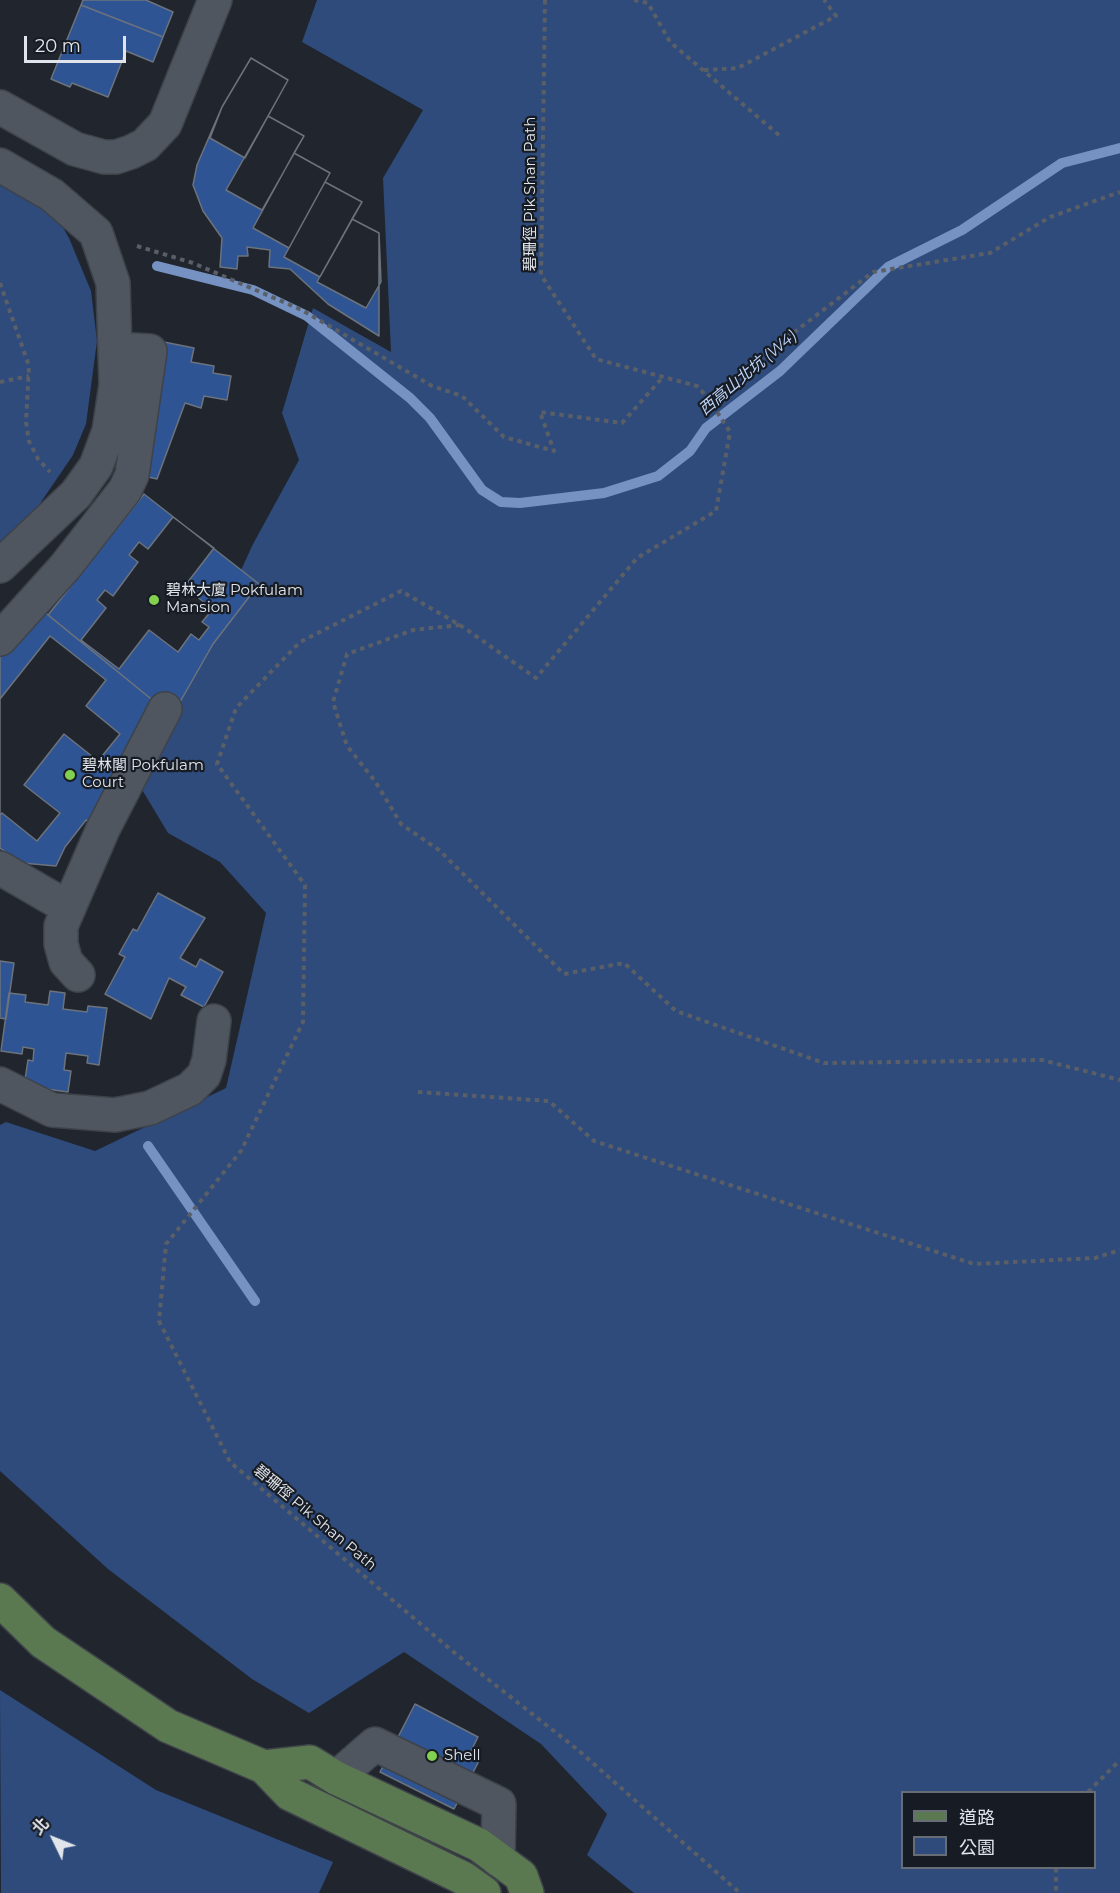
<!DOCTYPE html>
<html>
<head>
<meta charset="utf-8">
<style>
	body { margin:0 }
	#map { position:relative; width:1120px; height:1893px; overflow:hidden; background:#20252e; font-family:Montserrat,"Noto Sans TC",sans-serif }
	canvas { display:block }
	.legend { position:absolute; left:901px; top:1791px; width:195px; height:78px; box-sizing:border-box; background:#171c24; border:2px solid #686c74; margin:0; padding:8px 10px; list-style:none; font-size:18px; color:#e1e5eb }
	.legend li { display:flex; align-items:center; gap:12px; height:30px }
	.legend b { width:30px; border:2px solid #686c74 }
	.north { position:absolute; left:24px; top:1809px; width:60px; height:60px; -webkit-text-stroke:4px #171c24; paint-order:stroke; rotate:313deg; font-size:16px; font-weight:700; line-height:24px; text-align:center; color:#e1e5eb }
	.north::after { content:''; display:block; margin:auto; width:21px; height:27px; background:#e1e5eb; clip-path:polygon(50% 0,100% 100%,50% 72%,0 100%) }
	.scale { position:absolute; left:24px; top:36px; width:102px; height:27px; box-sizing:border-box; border:3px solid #e1e5eb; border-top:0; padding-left:8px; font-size:18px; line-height:21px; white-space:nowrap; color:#e1e5eb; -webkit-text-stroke:4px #171c24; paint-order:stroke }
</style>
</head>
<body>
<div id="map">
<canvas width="1120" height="1893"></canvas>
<ul class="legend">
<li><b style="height:8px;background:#5a7950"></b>道路</li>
<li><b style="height:16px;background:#2e4b7c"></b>公園</li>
</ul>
<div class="north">北</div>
<div class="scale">20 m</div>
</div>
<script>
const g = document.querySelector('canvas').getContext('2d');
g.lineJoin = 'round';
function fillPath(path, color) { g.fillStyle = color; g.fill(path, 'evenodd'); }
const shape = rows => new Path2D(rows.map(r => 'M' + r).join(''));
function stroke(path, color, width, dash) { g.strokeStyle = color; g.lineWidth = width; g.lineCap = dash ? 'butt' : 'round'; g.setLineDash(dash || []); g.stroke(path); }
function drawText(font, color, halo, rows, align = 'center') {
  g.font = font + ' Montserrat,"Noto Sans TC",sans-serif'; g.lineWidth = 4.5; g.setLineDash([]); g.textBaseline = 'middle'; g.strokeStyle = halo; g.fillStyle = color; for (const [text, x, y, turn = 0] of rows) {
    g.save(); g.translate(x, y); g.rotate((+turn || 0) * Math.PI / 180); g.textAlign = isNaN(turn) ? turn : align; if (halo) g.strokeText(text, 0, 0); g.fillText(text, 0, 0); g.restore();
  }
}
const green = shape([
	[317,0,1120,0,1120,1893,634,1893,587,1855,607,1814,541,1744,404,1652,309,1713,252,1679,108,1569,0,1471,0,1125,6,1122,95,1151,226,1088,266,913,220,862,168,833,141,788,253,544,299,460,282,413,313,308,391,352,383,178,423,110,302,42],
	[902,1792,1094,1792,1094,1868,902,1868],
	[0,178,58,219,69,238,91,291,97,341,86,424,73,455,39,505,0,545],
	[0,1690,156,1790,333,1862,319,1893,1,1893]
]);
const stream = shape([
	[157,266,253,290,307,316,410,398,430,418,482,490,501,502,520,503,604,493,658,476,690,451,706,428,780,371,888,267,962,230,1062,163,1120,148],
	[148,1146,255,1301]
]);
const building = shape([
	[83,0,146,0,173,12,163,37,81,5,83,0],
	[81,5,163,37,153,62,126,51,108,97,72,83,70,87,51,79,81,5],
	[251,58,288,80,245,158,210,138,222,107,251,58],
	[251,58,288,80,268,116,304,136,294,153,330,173,325,182,362,202,352,219,379,233,379,336,328,304,290,269,269,267,270,250,247,247,248,256,238,256,237,269,220,267,222,238,203,211,193,185,197,165,222,107,251,58],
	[268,116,304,136,262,210,226,190,268,116],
	[294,153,330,173,289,248,253,228,294,153],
	[325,182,362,202,320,277,284,257,325,182],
	[352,219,379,233,381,282,366,308,317,282,352,219],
	[159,341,194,348,191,362,214,366,213,373,231,376,227,400,204,396,201,408,185,403,157,479,135,474,159,341],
	[144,494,259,584,213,644,172,716,48,615,144,494],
	[173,517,214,548,184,587,213,609,202,622,209,627,199,640,191,634,178,652,149,630,119,669,81,640,106,608,97,600,105,590,113,596,138,562,129,555,139,542,148,549,173,517],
	[36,605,172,716,110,833,86,820,65,847,56,866,22,863,0,848,0,652,36,605],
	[50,636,106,680,86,706,120,734,98,761,64,734,24,785,60,813,37,841,2,813,0,815,0,699,50,636],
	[158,893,205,918,180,958,196,967,200,959,223,972,204,1007,181,995,186,987,169,978,151,1019,105,994,125,957,119,954,133,929,137,931,158,893],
	[0,961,14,963,6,1019,0,1018,0,961],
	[50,991,65,993,63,1009,87,1012,88,1006,107,1008,99,1065,87,1063,88,1056,66,1053,64,1070,71,1071,68,1092,24,1086,28,1060,33,1061,34,1049,23,1047,22,1054,1,1051,9,993,26,995,25,1002,48,1005,50,991],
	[415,1704,478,1737,470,1753,480,1759,454,1809,380,1772,415,1704]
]);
const path = shape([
	[545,0,541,275,596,359,697,386,708,398,730,432,716,511,637,558,536,678,460,625,401,591,300,642,236,708,217,764,305,885,303,1022,241,1151,166,1244,159,1321,230,1462,456,1654,578,1750,740,1893],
	[634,0,648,3,670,42,780,136],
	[704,70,738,68,836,16,824,0],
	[137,246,193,263,302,310,432,386,462,396,504,437,554,451,540,412,622,423,663,377],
	[0,283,29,366,26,422,29,441,38,459,50,472],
	[0,382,29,376],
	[708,398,873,272,990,253,1050,217,1120,192],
	[460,625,413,630,347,654,333,702,347,746,375,781,401,824,439,850,564,974,624,963,676,1011,824,1063,1042,1060,1120,1080],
	[418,1092,549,1101,594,1141,974,1264,1095,1258,1120,1250],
	[1088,1792,1120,1760],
	[1056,1868,1056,1893]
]);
const minor = shape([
	[0,107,75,149,104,157,116,157,131,152,145,145,165,124,215,0],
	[0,165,52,195,96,233,113,283,116,385,109,431,96,466,76,494,0,566],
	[0,639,65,567,125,490,132,475,150,351,116,349],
	[0,868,69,908],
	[78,975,66,962,61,944,61,926,103,829,165,709],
	[0,1084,52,1110,115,1115,150,1108,190,1089,204,1075,209,1060,214,1021],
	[336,1778,375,1744,499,1804,498,1860]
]);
const major = shape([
	[0,1600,43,1642,168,1726,264,1767,290,1794,463,1878,484,1893],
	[264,1767,310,1762,336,1778,479,1845,521,1876,527,1893]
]);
const markers = [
	[154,600,6,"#82d04f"],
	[70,775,6,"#82d04f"],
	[432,1756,6,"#82d04f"]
];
const streetNames = [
	["碧珊徑 Pik Shan Path",531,194,-90],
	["碧珊徑 Pik Shan Path",315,1518,40]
];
const poiNames = [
	["碧林大廈 Pokfulam",166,591],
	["Mansion",166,608],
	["碧林閣 Pokfulam",82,766],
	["Court",82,783],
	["Shell",444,1756]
];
const waterNames = [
	["西高山北坑 (W4)",748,373,-40]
];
fillPath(green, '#2e4b7c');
stroke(stream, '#7592c2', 10);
fillPath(building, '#2e5493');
stroke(building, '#6c737d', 1.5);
stroke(minor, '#3e4249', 36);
stroke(major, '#3e4249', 36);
stroke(path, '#5a5f67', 4, [4.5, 4.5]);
stroke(minor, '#505660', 33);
stroke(major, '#5a7950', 33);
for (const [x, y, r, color] of markers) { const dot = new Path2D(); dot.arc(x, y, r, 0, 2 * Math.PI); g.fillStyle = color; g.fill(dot); stroke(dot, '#171c24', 2); }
drawText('15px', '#e1e5eb', '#171c24', streetNames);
drawText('15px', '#e1e5eb', '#171c24', poiNames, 'left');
drawText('italic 16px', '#bdd3f8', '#171c24', waterNames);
</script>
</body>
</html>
